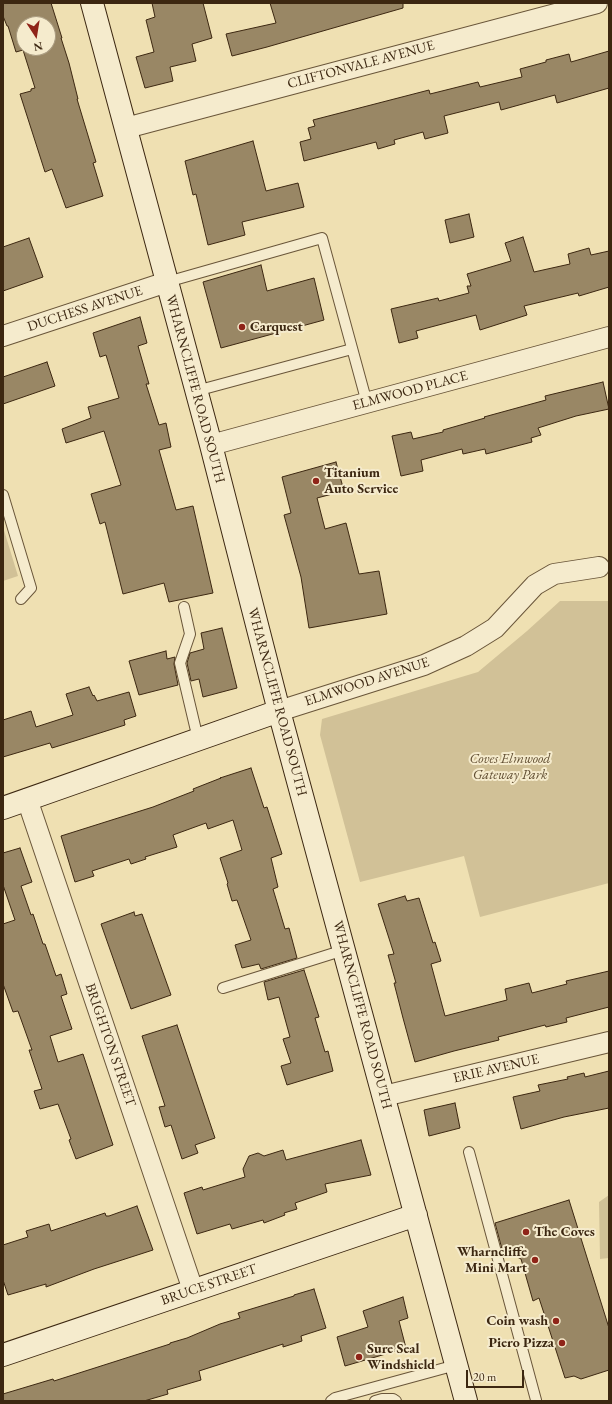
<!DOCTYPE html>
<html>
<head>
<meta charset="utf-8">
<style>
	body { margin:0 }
	#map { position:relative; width:612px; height:1404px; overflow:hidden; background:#efe0b2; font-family:"EB Garamond",serif }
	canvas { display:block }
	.frame { position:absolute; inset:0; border:4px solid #3c2711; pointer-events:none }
	.north { position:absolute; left:16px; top:16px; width:40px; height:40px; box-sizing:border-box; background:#f5ebcd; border:1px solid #ab9d82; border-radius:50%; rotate:168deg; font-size:11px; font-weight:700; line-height:16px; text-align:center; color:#3c2711 }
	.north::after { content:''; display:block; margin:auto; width:14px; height:18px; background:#8f2418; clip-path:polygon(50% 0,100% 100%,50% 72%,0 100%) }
	.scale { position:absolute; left:466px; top:1370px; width:58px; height:18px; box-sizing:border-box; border:2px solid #3c2711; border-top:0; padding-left:5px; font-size:12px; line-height:14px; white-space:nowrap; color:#3c2711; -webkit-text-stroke:3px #f5ebcd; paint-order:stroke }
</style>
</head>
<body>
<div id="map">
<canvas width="612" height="1404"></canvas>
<div class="frame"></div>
<div class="north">N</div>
<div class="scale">20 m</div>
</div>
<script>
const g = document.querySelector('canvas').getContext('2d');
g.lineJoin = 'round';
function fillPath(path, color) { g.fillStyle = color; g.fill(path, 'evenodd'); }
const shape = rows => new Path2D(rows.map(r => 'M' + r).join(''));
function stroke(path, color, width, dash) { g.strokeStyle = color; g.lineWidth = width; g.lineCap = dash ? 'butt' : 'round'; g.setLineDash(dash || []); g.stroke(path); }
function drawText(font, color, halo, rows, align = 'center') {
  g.font = font + ' "EB Garamond",serif'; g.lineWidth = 4; g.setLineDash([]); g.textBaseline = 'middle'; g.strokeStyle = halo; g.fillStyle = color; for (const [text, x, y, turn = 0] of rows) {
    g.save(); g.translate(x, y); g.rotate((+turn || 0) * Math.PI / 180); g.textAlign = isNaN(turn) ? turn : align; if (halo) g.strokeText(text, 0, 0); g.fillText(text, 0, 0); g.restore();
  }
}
const green = shape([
	[3,527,18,576,3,581],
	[560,601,609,601,609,883,480,917,464,856,360,882,320,735,322,719,478,672,527,631],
	[609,1195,609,1258,600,1259,599,1202]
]);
const building = shape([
	[3,3,51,3,62,38,61,38,69,63,78,99,77,99,96,162,93,163,103,196,66,208,52,169,45,172,20,94,31,91,31,89,35,88,23,50,16,52,8,26,7,26,3,16,3,3],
	[24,24,48,24,48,48,24,48,24,24],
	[152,3,203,3,212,38,192,44,196,61,170,67,173,81,145,88,136,57,154,52,146,20,155,17,152,3],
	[270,3,403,3,403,8,267,47,232,56,226,34,276,23,270,3],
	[609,51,609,88,557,103,555,95,501,110,499,102,444,116,448,133,425,139,423,132,394,140,395,144,378,149,376,142,304,161,300,142,311,139,308,128,315,126,313,120,429,90,430,94,478,82,480,87,522,77,520,69,546,62,546,60,569,54,571,62,609,51],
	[253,141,266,191,298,183,304,207,242,222,245,235,208,245,196,194,193,195,185,161,253,141],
	[469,214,474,237,450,243,445,220,469,214],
	[523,237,534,272,570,264,568,254,589,248,591,255,609,251,609,287,579,296,578,293,524,306,527,315,480,330,476,315,416,331,418,338,399,343,391,309,438,298,439,301,469,293,467,286,471,286,467,274,511,261,505,243,523,237],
	[29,238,43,277,3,291,3,247,29,238],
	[261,265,267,291,314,278,324,320,221,348,203,282,261,265],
	[140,317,147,343,138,346,149,384,146,384,159,425,166,423,171,447,159,450,176,510,193,506,213,593,169,602,164,583,123,594,105,522,100,524,91,494,121,485,104,431,66,443,62,429,91,418,88,407,119,398,106,355,100,357,93,333,140,317],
	[47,362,55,386,3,404,3,377,47,362],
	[603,382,609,409,576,416,538,428,541,435,531,438,532,442,486,454,485,449,463,454,462,449,421,460,423,471,401,476,392,436,411,432,413,439,443,432,443,430,485,418,484,417,546,400,545,396,603,382],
	[336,462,344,491,317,498,325,529,346,523,359,574,379,571,387,614,309,628,301,577,284,515,291,513,282,477,336,462],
	[222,628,237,688,203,697,199,679,191,681,187,663,190,653,204,649,201,633,222,628],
	[166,651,167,659,175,657,174,664,178,685,139,695,129,661,166,651],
	[89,687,93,696,94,695,97,701,129,692,136,716,124,720,125,725,81,739,52,748,50,743,3,757,3,720,31,711,36,727,73,715,66,694,89,687],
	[251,768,264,808,267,807,282,854,271,858,278,887,273,889,285,929,289,928,297,958,261,969,259,964,242,968,235,945,251,940,237,900,232,901,227,884,228,883,220,858,242,850,233,820,208,829,206,823,173,835,177,847,145,857,146,859,131,864,129,859,92,871,94,876,75,882,61,836,153,807,194,791,193,789,221,778,220,778,251,768],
	[20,848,32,882,21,886,31,915,33,914,43,944,45,944,56,976,61,974,67,994,61,996,72,1029,50,1036,58,1062,83,1054,113,1145,76,1159,69,1140,71,1139,58,1104,40,1109,34,1091,42,1089,29,1050,32,1050,18,1011,13,1012,3,984,3,924,15,920,3,885,3,853,20,848],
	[405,896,407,901,419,898,433,943,435,942,441,961,431,964,445,1016,507,1000,505,989,529,983,532,993,567,984,566,981,609,971,609,1007,566,1018,567,1022,546,1027,545,1025,498,1037,499,1040,454,1051,415,1062,403,1018,394,983,396,983,388,955,394,954,378,904,405,896],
	[134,912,135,916,142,914,171,995,131,1009,101,924,134,912],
	[304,970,319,1017,315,1018,325,1052,328,1051,333,1071,287,1085,281,1066,291,1063,283,1039,290,1037,279,997,268,1000,264,982,304,970],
	[177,1025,215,1138,195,1145,198,1153,182,1159,171,1125,165,1127,159,1107,165,1106,142,1036,177,1025],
	[609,1071,609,1108,564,1117,521,1129,513,1097,540,1091,538,1085,568,1079,567,1077,584,1073,585,1077,609,1071],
	[455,1103,460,1128,429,1136,424,1110,455,1103],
	[361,1140,371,1175,325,1184,327,1192,295,1203,297,1209,284,1213,285,1215,264,1223,263,1220,232,1229,230,1224,197,1234,184,1193,202,1187,203,1190,245,1177,243,1169,249,1156,258,1153,264,1156,283,1150,286,1160,361,1140],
	[569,1200,609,1328,609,1370,581,1379,574,1376,565,1378,539,1298,533,1301,521,1259,502,1249,495,1223,569,1200],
	[137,1206,153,1250,94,1269,46,1287,46,1284,8,1295,3,1280,3,1245,28,1237,26,1231,49,1224,51,1231,105,1213,106,1216,109,1216,137,1206],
	[314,1289,326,1328,301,1336,302,1341,283,1347,283,1344,199,1371,201,1380,167,1390,168,1394,144,1401,3,1401,3,1394,53,1379,54,1381,170,1344,170,1343,187,1338,220,1324,240,1318,238,1313,294,1296,294,1295,314,1289],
	[403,1297,408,1318,399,1321,406,1348,345,1366,337,1337,368,1327,363,1311,403,1297]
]);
const lane = shape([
	[167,282,322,238,367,403],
	[196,391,352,349],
	[3,495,31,588,21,599],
	[184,607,190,634,180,663,198,739],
	[223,988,344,950],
	[469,1152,536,1400],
	[331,1401,335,1398,456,1365],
	[375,1401,382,1399,393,1399,396,1401]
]);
const street = shape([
	[126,128,597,3],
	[3,336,167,282],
	[211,445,609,337],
	[279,711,424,665,466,646,495,628,535,585,554,574,599,567],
	[27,799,193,1290],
	[384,1096,609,1042]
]);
const secondary = shape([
	[92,3,211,445,279,711,466,1401],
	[3,808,279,711],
	[3,1355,416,1215]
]);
const markers = [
	[242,327,4,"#8f2418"],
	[316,481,4,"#8f2418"],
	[526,1232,4,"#8f2418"],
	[535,1260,4,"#8f2418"],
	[556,1321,4,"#8f2418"],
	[562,1343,4,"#8f2418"],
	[359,1357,4,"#8f2418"]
];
const streetNames = [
	["CLIFTONVALE AVENUE",361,65,-15],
	["DUCHESS AVENUE",85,309,-18],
	["WHARNCLIFFE ROAD SOUTH",195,389,75],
	["ELMWOOD PLACE",410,391,-15],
	["ELMWOOD AVENUE",367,682,-18],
	["WHARNCLIFFE ROAD SOUTH",277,702,75],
	["WHARNCLIFFE ROAD SOUTH",362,1015,75],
	["BRIGHTON STREET",110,1045,71],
	["ERIE AVENUE",496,1069,-13],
	["BRUCE STREET",209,1285,-19]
];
const poiNames = [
	["Carquest",250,327],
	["Titanium",324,473],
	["Auto Service",324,489],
	["The Coves",534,1232],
	["Wharncliffe",527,1252,"right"],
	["Mini Mart",527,1268,"right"],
	["Coin wash",548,1321,"right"],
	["Piero Pizza",554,1343,"right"],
	["Sure Seal",367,1349],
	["Windshield",367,1365]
];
const parkNames = [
	["Coves Elmwood",510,759],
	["Gateway Park",510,775]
];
fillPath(green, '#d1c197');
fillPath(building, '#998765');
stroke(building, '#3c2711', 1);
stroke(lane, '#695539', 12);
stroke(street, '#695539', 22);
stroke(secondary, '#3c2711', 24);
stroke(lane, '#f5ebcd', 10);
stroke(street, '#f5ebcd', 20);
stroke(secondary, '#f5ebcd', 22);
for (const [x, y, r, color] of markers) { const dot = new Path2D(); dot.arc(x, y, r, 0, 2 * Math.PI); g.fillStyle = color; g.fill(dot); stroke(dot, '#f5ebcd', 1.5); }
drawText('14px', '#3c2711', '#f5ebcd', streetNames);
drawText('bold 14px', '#3c2711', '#f5ebcd', poiNames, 'left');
drawText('italic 14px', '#614e32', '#f5ebcd', parkNames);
</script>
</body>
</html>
